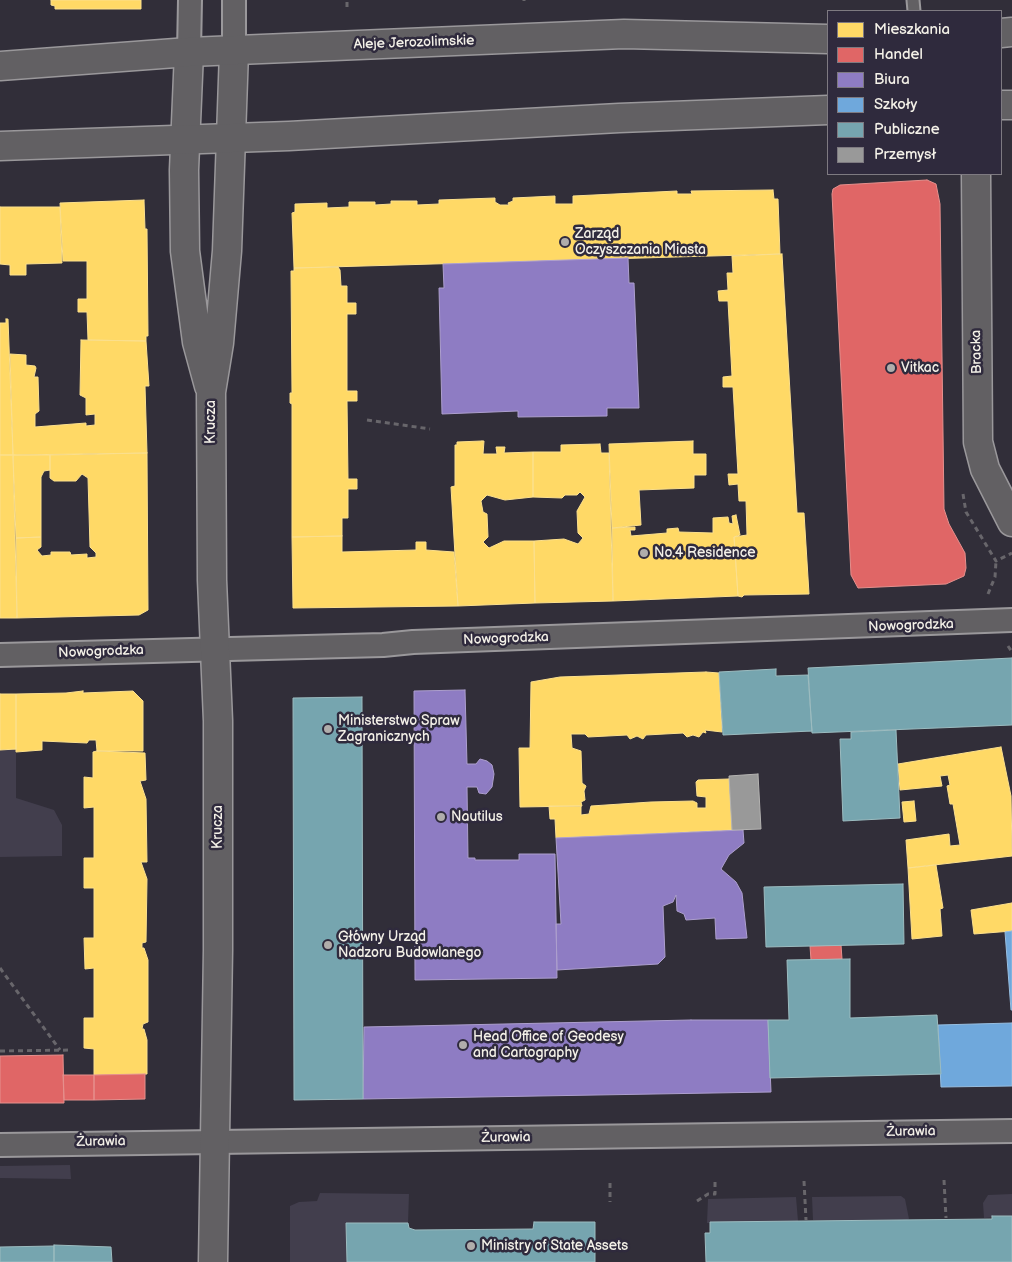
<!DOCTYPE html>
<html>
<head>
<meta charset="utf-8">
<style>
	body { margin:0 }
	#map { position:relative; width:1012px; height:1262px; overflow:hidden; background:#312e39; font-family:"Balsamiq Sans",sans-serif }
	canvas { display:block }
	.legend { position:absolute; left:827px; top:10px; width:175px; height:165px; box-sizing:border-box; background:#2f2a3d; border:1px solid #7e7a81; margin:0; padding:6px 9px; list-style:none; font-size:15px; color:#f4f1e8 }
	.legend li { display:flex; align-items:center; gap:10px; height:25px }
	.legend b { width:25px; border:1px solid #7e7a81 }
</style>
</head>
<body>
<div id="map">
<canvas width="1012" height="1262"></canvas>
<ul class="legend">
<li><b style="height:14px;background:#ffd966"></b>Mieszkania</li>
<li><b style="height:14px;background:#e06666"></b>Handel</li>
<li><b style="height:14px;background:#8e7cc3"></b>Biura</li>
<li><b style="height:14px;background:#6fa8dc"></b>Szkoły</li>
<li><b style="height:14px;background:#76a5af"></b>Publiczne</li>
<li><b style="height:14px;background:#999"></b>Przemysł</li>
</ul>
</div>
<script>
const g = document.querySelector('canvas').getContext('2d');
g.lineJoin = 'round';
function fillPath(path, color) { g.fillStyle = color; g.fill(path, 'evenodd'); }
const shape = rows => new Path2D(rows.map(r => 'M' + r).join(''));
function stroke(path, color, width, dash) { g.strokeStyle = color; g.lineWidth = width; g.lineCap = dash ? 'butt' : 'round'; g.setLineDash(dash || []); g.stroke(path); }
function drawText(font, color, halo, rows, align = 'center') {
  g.font = font + ' "Balsamiq Sans",sans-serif'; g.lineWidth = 5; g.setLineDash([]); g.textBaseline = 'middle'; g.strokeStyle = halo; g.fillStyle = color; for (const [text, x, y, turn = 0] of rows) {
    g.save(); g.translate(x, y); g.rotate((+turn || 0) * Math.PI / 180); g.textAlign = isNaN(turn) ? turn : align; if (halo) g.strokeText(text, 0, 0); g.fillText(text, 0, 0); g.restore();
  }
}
const green = shape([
	[16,749,16,798,54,810,62,825,62,856,0,857,0,750],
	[70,1165,71,1179,0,1178,0,1166],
	[320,1193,409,1194,408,1223,346,1223,347,1262,290,1262,290,1206,299,1202,317,1201],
	[1012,1194,1012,1216,984,1218,983,1203,988,1195],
	[901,1196,905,1199,909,1219,907,1220,813,1220,812,1197],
	[796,1197,798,1221,707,1223,708,1199]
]);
const homes = shape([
	[51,0,141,0,141,9,55,9,55,6,51,5,51,0],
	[773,190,774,199,778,199,780,254,294,268,292,213,295,212,295,204,327,203,327,208,349,207,349,202,375,202,375,205,391,204,391,201,417,201,417,205,439,204,439,200,495,198,495,202,500,205,509,205,508,203,513,201,513,198,555,196,555,204,573,204,573,196,677,191,677,194,692,194,691,191,773,190],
	[144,200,145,229,147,229,148,336,146,336,146,341,88,340,87,312,78,312,78,299,87,299,87,261,63,261,60,203,144,200],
	[0,207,60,207,62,263,26,264,26,275,10,275,10,265,0,264,0,207],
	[782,254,797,513,804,513,809,594,744,595,742,597,738,596,734,537,747,535,746,501,739,501,738,484,729,485,728,474,738,474,733,387,723,387,723,377,732,376,728,301,719,301,718,291,728,290,727,273,733,273,732,256,782,254],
	[338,267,340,270,341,286,347,286,347,303,356,303,356,314,347,314,347,391,357,391,357,401,347,401,348,479,357,479,357,489,348,489,348,518,342,518,342,536,292,537,292,404,290,403,290,393,292,393,291,271,294,271,294,268,338,267],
	[6,319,8,319,13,455,0,455,0,323,6,323,6,319],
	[81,340,146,341,149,386,145,386,147,453,13,455,10,354,26,355,26,365,35,366,36,368,34,377,38,377,39,411,35,414,35,427,86,423,86,426,95,425,95,414,86,415,86,398,80,395,81,340],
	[482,441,484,441,483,454,497,454,496,447,505,447,504,453,533,452,533,497,505,500,487,495,481,501,483,512,487,514,488,537,483,542,489,548,504,541,534,541,535,603,458,606,451,487,455,486,455,445,457,445,457,442,482,441],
	[693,441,693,454,706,454,706,475,694,475,694,488,639,490,641,525,612,528,609,444,693,441],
	[600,444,601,453,609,453,613,601,535,603,534,541,564,539,578,544,583,538,578,533,577,511,585,497,580,492,577,495,565,495,562,498,533,497,533,452,561,452,561,445,600,444],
	[147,453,148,610,139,615,17,618,16,538,41,537,41,547,37,550,42,556,51,555,51,552,70,552,71,555,87,554,87,558,96,557,96,553,90,547,88,478,82,474,76,481,54,481,50,478,50,455,147,453],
	[0,455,13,455,17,618,0,618,0,455],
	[13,455,50,455,50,470,44,471,41,477,41,537,16,538,13,455],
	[736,515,740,535,734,537,738,596,613,601,612,528,635,527,635,530,630,530,631,536,667,533,667,529,678,528,679,532,713,533,713,518,728,517,729,523,733,524,732,516,736,515],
	[342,536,342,552,416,550,416,542,426,542,426,550,454,552,458,606,293,608,292,537,342,536],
	[706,672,719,673,722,732,705,730,706,733,703,732,699,737,693,735,687,737,683,733,646,735,643,739,637,736,630,739,627,735,588,737,585,734,571,734,572,748,581,751,582,783,586,786,584,791,585,800,581,802,582,806,520,807,519,748,530,748,531,682,560,677,706,672],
	[83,691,83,693,133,691,143,701,143,751,97,751,96,740,89,740,87,743,42,741,42,750,16,752,16,694,66,693,83,691],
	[0,694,16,694,16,749,0,750,0,694],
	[1001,747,1011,796,1012,856,908,868,906,840,949,834,950,846,960,845,953,804,950,804,947,786,950,785,948,775,940,776,942,786,900,790,898,764,1001,747],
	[97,751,145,753,146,780,140,781,146,799,147,862,141,862,147,879,146,942,142,943,142,948,144,948,148,960,148,1022,143,1024,142,1029,144,1029,147,1040,147,1074,94,1075,94,1049,84,1048,84,1018,94,1018,94,968,85,969,84,938,94,938,94,888,84,888,84,858,94,858,94,807,84,808,84,777,93,778,93,752,97,751],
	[729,779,732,830,556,838,555,819,550,819,549,806,581,806,581,815,589,814,591,806,651,802,693,801,697,803,697,808,706,808,706,797,697,796,696,782,698,780,729,779],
	[914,801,916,821,904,822,902,802,914,801],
	[936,865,943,908,940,909,942,936,912,939,908,868,936,865],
	[1012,903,1012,931,974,934,971,910,1012,903]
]);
const shops = shape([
	[927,180,936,184,940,204,944,509,949,524,965,553,966,568,964,576,946,584,858,588,851,575,832,194,833,189,840,185,927,180],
	[841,945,842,959,811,960,810,946,841,945],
	[63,1055,64,1103,0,1103,0,1056,63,1055],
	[145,1074,145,1099,94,1100,94,1075,145,1074],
	[63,1075,94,1075,94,1100,64,1100,63,1075]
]);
const offices = shape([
	[628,258,629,283,634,283,639,408,607,408,607,416,518,417,518,411,442,414,439,288,444,288,443,264,628,258],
	[465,690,467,764,476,764,480,759,487,761,492,765,494,774,492,787,486,794,479,793,477,787,467,787,468,858,475,858,475,860,519,860,519,854,555,854,557,978,415,980,414,691,465,690],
	[743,830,744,843,729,855,721,869,736,882,742,893,747,938,716,939,715,918,686,920,684,914,677,911,676,895,673,902,663,906,665,957,658,964,557,970,556,924,561,924,556,838,743,830],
	[691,1020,768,1020,771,1092,363,1099,364,1027,691,1020]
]);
const schools = shape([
	[1012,931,1012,1010,1011,1010,1005,932,1012,931],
	[1012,1023,1012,1086,941,1087,938,1025,1012,1023]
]);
const public = shape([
	[1012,658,1012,725,812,733,808,668,1012,658],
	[776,669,776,676,808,675,812,731,723,735,719,672,776,669],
	[362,697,363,1099,294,1100,293,698,362,697],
	[896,730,900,818,843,821,840,739,851,739,851,732,896,730],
	[903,884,904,944,766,947,764,887,903,884],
	[850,959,850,1018,937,1015,941,1074,770,1078,768,1020,789,1020,787,960,850,959],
	[992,1216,1012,1216,1012,1262,706,1262,705,1233,710,1233,710,1222,899,1220,992,1219,992,1216],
	[534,1222,595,1222,595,1262,347,1262,346,1223,408,1223,409,1228,415,1230,533,1229,534,1222],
	[54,1245,111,1247,112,1262,54,1262,54,1245],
	[54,1246,54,1262,0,1262,0,1247,54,1246]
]);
const industry = shape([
	[758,774,761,829,732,830,729,776,758,774]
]);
const path = shape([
	[524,0,524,1],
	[347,7,347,0],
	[367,420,430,429],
	[963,494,966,512,996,561,1012,553],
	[988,594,995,577,996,561],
	[1008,646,1012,652],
	[0,968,60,1050],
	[0,1051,72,1050],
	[944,1180,946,1218],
	[804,1181,806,1220],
	[610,1183,610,1202],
	[697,1201,708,1194,715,1194,715,1182]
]);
const service = shape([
	[913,0,914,11]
]);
const minor = shape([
	[234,51,234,0],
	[189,52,190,0],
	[0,655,383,645,413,642,1012,620],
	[0,1145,1012,1131]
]);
const tertiary = shape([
	[189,52,184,170,185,251,197,342,209,386],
	[976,174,978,442,985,469,1012,522],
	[213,1262,218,950,218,721,212,580,211,392,219,343,227,251,234,51]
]);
const secondary = shape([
	[1001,33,1012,32],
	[0,66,189,52,624,34,828,39],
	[1001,105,1012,105],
	[0,146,289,136,619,118,828,110]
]);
const markers = [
	[565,242,5,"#b0adab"],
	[891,368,5,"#b0adab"],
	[644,553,5,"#b0adab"],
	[328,729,5,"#b0adab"],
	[441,817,5,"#b0adab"],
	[328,945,5,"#b0adab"],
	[463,1045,5,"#b0adab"],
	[471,1246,5,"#b0adab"]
];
const streetNames = [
	["Aleje Jerozolimskie",414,43,-2],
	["Bracka",977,352,-91],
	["Krucza",211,422,-90],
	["Nowogrodzka",911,626,-2],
	["Nowogrodzka",506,639,-2],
	["Nowogrodzka",101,652,-2],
	["Krucza",218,827,-90],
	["Żurawia",911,1132,-1],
	["Żurawia",506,1138,-1],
	["Żurawia",101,1142,-1]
];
const poiNames = [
	["Zarząd",575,234],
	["Oczyszczania Miasta",575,250],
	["Vitkac",901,368],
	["No.4 Residence",654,553],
	["Ministerstwo Spraw",338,721],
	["Zagranicznych",338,737],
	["Nautilus",451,817],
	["Główny Urząd",338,937],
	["Nadzoru Budowlanego",338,953],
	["Head Office of Geodesy",473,1037],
	["and Cartography",473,1053],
	["Ministry of State Assets",481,1246]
];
fillPath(green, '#423e4d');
fillPath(homes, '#ffd966');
stroke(homes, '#fce08d', 1);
fillPath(shops, '#e06666');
stroke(shops, '#e6908d', 1);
fillPath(offices, '#8e7cc3');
stroke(offices, '#ad9fce', 1);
fillPath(schools, '#6fa8dc');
stroke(schools, '#97bee0', 1);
fillPath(public, '#76a5af');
stroke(public, '#9cbcc0', 1);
fillPath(industry, '#999');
stroke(industry, '#b4b3b1', 1);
stroke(service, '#9a989b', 15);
stroke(minor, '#9a989b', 26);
stroke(tertiary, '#9a989b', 31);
stroke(secondary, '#9a989b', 31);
stroke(path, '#68666b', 3, [5, 4]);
stroke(service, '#626063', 11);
stroke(minor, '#626063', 22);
stroke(tertiary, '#626063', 28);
stroke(secondary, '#626063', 28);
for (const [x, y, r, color] of markers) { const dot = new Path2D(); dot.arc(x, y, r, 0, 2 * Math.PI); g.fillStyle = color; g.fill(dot); stroke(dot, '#2f2a3d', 2); }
drawText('14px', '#f4f1e8', '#2f2a3d', streetNames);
drawText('14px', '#f4f1e8', '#2f2a3d', poiNames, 'left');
</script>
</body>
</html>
